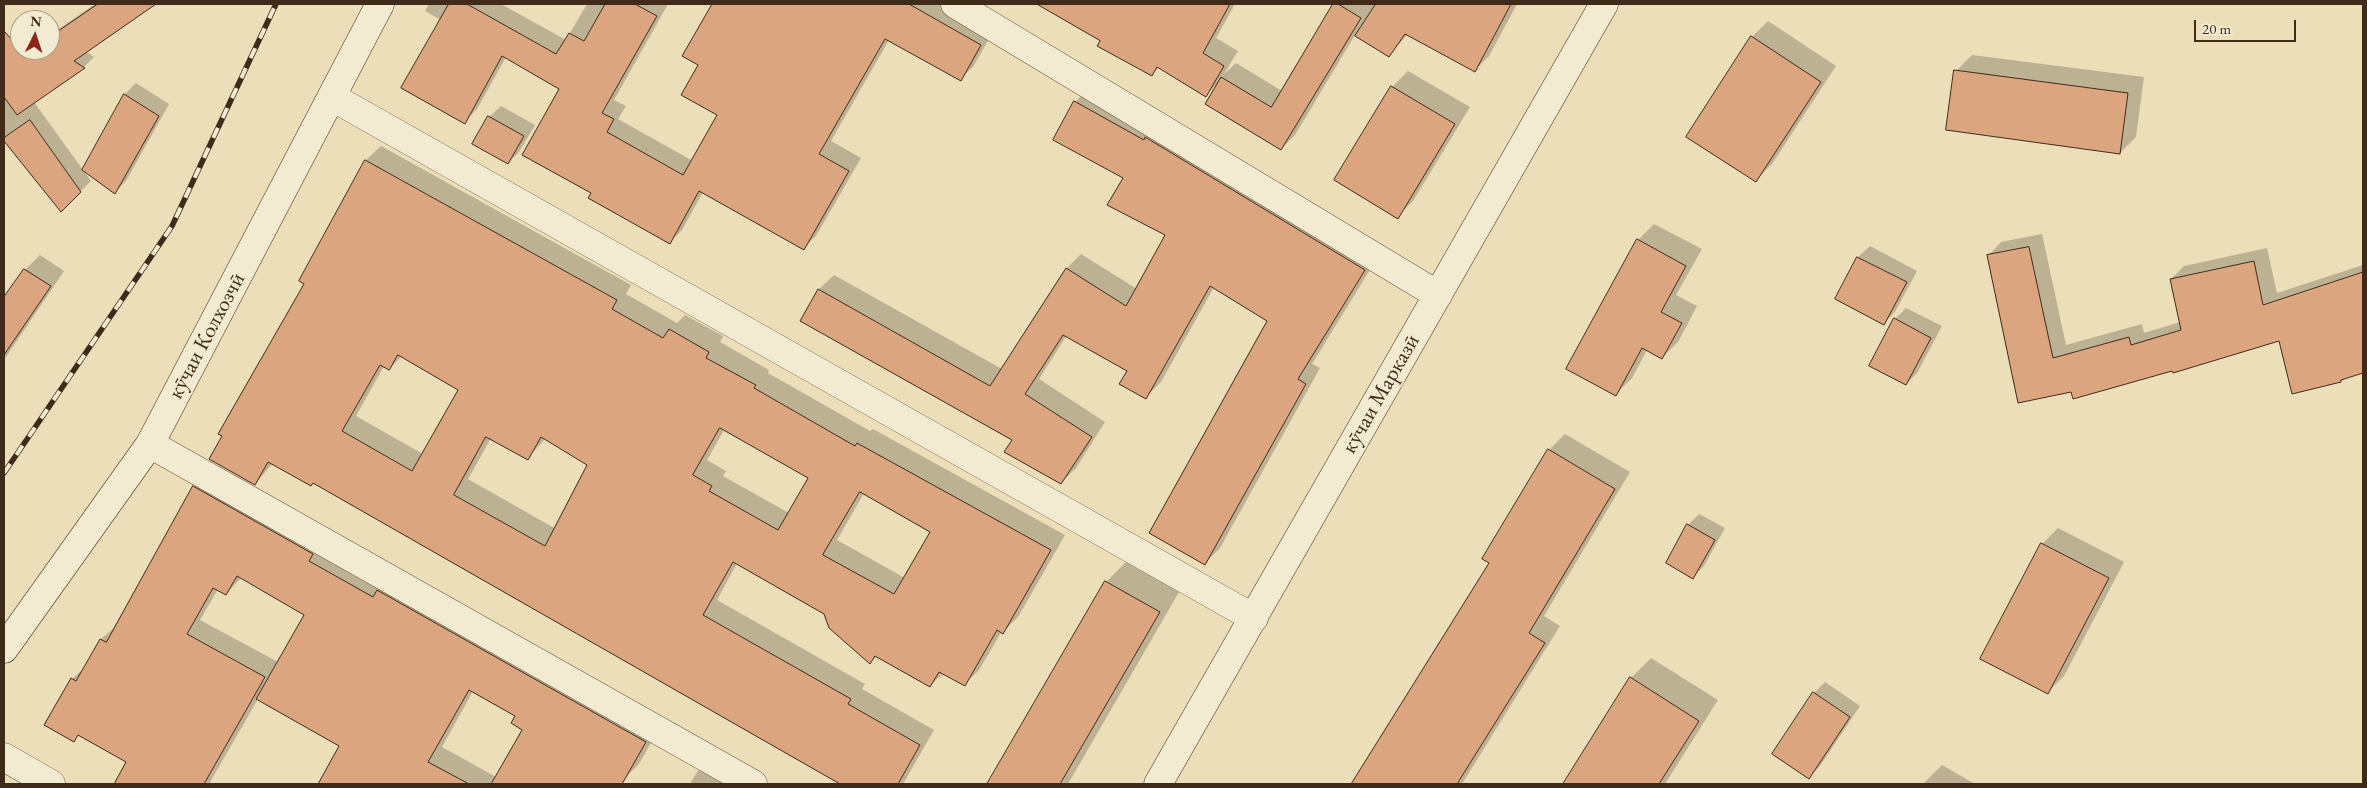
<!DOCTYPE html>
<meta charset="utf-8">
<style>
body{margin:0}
#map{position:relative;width:2367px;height:788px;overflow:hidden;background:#ebdeb8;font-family:"EB Garamond",serif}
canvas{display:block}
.frame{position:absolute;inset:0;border:5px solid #402b1b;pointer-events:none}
.north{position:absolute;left:10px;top:10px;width:50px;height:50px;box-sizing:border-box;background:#f2ead1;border:1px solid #ab9e88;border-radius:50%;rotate:4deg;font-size:14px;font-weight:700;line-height:20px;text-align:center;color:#402b1b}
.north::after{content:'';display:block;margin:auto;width:18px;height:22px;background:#8f2418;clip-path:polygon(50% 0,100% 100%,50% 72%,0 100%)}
.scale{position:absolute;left:2194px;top:20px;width:102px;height:22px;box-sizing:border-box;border:2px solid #402b1b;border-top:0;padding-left:6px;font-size:15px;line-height:18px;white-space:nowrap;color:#402b1b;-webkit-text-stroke:4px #f2ead1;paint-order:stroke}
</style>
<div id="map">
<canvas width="2367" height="788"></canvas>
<div class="frame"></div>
<div class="north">N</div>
<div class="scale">20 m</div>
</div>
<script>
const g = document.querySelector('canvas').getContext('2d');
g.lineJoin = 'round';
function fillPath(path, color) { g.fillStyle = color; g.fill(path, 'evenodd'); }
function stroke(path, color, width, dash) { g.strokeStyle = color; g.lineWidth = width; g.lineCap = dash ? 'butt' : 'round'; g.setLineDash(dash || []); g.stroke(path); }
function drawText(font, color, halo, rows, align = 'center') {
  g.font = font + ' "EB Garamond",serif'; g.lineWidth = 4; g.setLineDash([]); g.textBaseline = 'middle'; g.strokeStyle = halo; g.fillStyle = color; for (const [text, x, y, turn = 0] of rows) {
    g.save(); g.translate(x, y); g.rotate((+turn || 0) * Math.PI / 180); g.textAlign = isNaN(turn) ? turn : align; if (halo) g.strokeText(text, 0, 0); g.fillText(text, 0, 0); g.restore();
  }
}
fillPath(new Path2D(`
 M 95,4 L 145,4 L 146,6 L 85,51 L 94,57 L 84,67 L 34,102 L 83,170 L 125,94 L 136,83 L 169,104 L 126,181 L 115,192 L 84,171 L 91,181 L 61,210 L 4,139 L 4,84 L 16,75 L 19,57 L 29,50 L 50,50 L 50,35 Z
 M 429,4 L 501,4 L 566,40 L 587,4 L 668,4 L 614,100 L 626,106 L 618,119 L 693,161 L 719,115 L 700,65 L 684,56 L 714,4 L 944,4 L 993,32 L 973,67 L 960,79 L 889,40 L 831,141 L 861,158 L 816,236 L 803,248 L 703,192 L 682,230 L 670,242 L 592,192 L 561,88 L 506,57 L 477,109 L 464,122 L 441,20 L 425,11 Z
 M 1040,4 L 1163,4 L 1172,9 L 1175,4 L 1235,4 L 1216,38 L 1238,51 L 1224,74 L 1236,63 L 1282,91 L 1334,4 L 1517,4 L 1489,56 L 1475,70 L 1408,34 L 1389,55 L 1355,35 L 1295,135 L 1281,149 L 1217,84 L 1206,95 L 1159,67 L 1151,75 L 1102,40 Z
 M 1768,21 L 1836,66 L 1772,164 L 1756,180 L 1752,37 Z
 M 1972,55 L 2144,77 L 2136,137 L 2120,153 L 1956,71 Z
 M 1408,71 L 1470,107 L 1413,201 L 1397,217 L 1336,180 L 1392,87 Z
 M 1090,87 L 1379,255 L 1312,364 L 1320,368 L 1220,548 L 1205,563 L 1269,321 L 1214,287 L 1161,382 L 1146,397 L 1129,370 L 1067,335 L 1039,379 L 1105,422 L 1076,468 L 1061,483 L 1014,440 L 819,289 L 834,275 L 1002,369 L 1066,269 L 1081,254 L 1137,289 L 1167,235 L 1124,177 L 1075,102 Z
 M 501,106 L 535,125 L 519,152 L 508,163 L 489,117 Z
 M 381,146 L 631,285 L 626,294 L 677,323 L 685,315 L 723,336 L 720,342 L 769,370 L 768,373 L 870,431 L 873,429 L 1065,535 L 1018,617 L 1003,632 L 1002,631 L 979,670 L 964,685 L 943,673 L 930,686 L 877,656 L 870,662 L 825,613 L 737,563 L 717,600 L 865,684 L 862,689 L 934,730 L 903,784 L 843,784 L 313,482 L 273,463 L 255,484 L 306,283 L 301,280 L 366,160 ZM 402,356 L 460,390 L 423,454 L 356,416 L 384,366 L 389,369 ZM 724,430 L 810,478 L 789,513 L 723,476 L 726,471 L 707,460 ZM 491,438 L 527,459 L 545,439 L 589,464 L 556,529 L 468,479 ZM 864,493 L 931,531 L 905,578 L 837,540 Z
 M 1654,224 L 1702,249 L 1676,295 L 1697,306 L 1678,342 L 1662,358 L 1647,350 L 1632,378 L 1616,394 L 1568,368 L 1638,240 Z
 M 2042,234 L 2066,345 L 2142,324 L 2144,333 L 2180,322 L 2171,279 L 2184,266 L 2267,248 L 2277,293 L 2363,265 L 2363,372 L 2344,378 L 2341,381 L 2279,339 L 2173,370 L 2072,390 L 1988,256 L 2001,242 Z
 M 1870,246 L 1917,271 L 1895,312 L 1884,323 L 1836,299 L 1858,257 Z
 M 40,255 L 64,271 L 4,360 L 4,299 L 25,270 Z
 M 1906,308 L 1942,326 L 1917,373 L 1906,384 L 1895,319 Z
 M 1565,434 L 1630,472 L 1544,616 L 1560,626 L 1462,784 L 1352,784 L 1491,562 L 1549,450 Z
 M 209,473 L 660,727 L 639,764 L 625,778 L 579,774 L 571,784 L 320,784 L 341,745 L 258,699 L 209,784 L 115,784 L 128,761 L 79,734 L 74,740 L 46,725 L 72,679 L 87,665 L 101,639 L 116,626 L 194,487 ZM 241,578 L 306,615 L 278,662 L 200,620 L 218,589 L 226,594 ZM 473,691 L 517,716 L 524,730 L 496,777 L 442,747 Z
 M 1699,514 L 1725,528 L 1704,566 L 1693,577 L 1688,525 Z
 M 2058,528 L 2124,562 L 2064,676 L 2048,692 L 2042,544 Z
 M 1126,562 L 1179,592 L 1068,784 L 989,784 L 1106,582 Z
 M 1651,658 L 1718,700 L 1665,784 L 1564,784 L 1631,678 Z
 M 1825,682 L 1860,706 L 1820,766 L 1809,777 L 1814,693 Z
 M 712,757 L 756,784 L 690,784 L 697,772 Z
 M 1942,765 L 1975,784 L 1923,784 Z`), '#0003');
const building = new Path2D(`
 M 98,4 L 156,4 L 74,61 L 85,68 L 17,115 L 4,97 L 4,31 L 25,54 L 32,50 L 50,50 L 50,37 Z
 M 449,4 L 467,4 L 556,54 L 569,33 L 584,41 L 605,4 L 635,4 L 657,16 L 602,113 L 614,119 L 607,132 L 683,175 L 717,115 L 681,95 L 698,65 L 682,56 L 712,4 L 909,4 L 981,45 L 961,81 L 885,39 L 819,154 L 849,171 L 804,250 L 699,191 L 670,244 L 588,198 L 591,193 L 522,155 L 559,89 L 502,56 L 465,124 L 401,88 Z
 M 1037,4 L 1230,4 L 1203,53 L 1224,66 L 1206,97 L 1157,67 L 1152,76 L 1097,46 L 1100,41 Z
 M 1333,4 L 1338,4 L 1361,18 L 1281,150 L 1205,104 L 1221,77 L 1271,107 Z
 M 1376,4 L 1511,4 L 1475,72 L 1405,34 L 1389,57 L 1355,36 Z
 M 1751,36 L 1821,82 L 1756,182 L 1686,137 Z
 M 1954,70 L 2128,93 L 2120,154 L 1946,130 Z
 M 1391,86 L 1455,124 L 1398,219 L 1334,180 Z
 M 124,94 L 159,116 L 115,194 L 82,170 Z
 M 1074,101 L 1144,140 L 1145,137 L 1365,270 L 1298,379 L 1306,384 L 1205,565 L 1149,533 L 1267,321 L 1210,286 L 1146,399 L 1119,384 L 1127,371 L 1063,335 L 1025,394 L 1092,437 L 1061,484 L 1004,452 L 1012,440 L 800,321 L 818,289 L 990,386 L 1066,268 L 1126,306 L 1165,235 L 1107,205 L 1123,178 L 1053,140 Z
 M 488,116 L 524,136 L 508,164 L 472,144 Z
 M 30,120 L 81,192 L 61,212 L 4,141 L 4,138 Z
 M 365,160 L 617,300 L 612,309 L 663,338 L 669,329 L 709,352 L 706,358 L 756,385 L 754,388 L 855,446 L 857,443 L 1051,550 L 1003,634 L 997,630 L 965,686 L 939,672 L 930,687 L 875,656 L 870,664 L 829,628 L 824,614 L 733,562 L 703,615 L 851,699 L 848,704 L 920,745 L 898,784 L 840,784 L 313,483 L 311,486 L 268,462 L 255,485 L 209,459 L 222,436 L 218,434 L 304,284 L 299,281 ZM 398,355 L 458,390 L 412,471 L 342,431 L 380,365 L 389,370 ZM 720,428 L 808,478 L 778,530 L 709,491 L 712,486 L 693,475 ZM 486,437 L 528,460 L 541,437 L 587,465 L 545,546 L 454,495 ZM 860,492 L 930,532 L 894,594 L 823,555 Z
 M 1637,239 L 1686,266 L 1661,312 L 1682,323 L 1662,359 L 1642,348 L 1616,396 L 1566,369 Z
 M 2029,247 L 2053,358 L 2129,337 L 2131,345 L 2181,330 L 2170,279 L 2254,261 L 2263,305 L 2363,272 L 2363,373 L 2341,380 L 2341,382 L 2292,394 L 2279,341 L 2173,373 L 2172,371 L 2073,399 L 2071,392 L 2018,403 L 1987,255 Z
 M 1857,257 L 1907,282 L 1884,325 L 1835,299 Z
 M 24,269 L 51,286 L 4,355 L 4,297 Z
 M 1894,318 L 1931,338 L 1906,385 L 1869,366 Z
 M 1548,449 L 1615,489 L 1529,633 L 1545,643 L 1457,784 L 1351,784 L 1489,563 L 1482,559 Z
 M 193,486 L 313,554 L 309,561 L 373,597 L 377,590 L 646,742 L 622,784 L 491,784 L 522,730 L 511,723 L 515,716 L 469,690 L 428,762 L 469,784 L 318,784 L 339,746 L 256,699 L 304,615 L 237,576 L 226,595 L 213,588 L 187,634 L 265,677 L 204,784 L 114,784 L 126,762 L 78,735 L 74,742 L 44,725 L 71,678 L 76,681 L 100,639 L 106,642 Z
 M 1687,524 L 1715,540 L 1693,579 L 1666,563 Z
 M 2041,543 L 2109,578 L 2048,694 L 1980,659 Z
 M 1105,581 L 1160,612 L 1060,784 L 987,784 Z
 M 1630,677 L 1699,721 L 1659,784 L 1563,784 Z
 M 1813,692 L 1850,717 L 1809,779 L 1772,754 Z`);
fillPath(building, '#dba580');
stroke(building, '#402b1b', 1);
const street = new Path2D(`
 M 955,4 L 1438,295
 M 332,97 L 1254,618
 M 150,444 L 753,784
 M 4,757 L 51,784`);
const secondary = new Path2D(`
 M 4,649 L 150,444 L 380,4
 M 1158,784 L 1604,4`);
stroke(street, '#6b5842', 29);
stroke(secondary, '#402b1b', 29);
stroke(street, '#f2ead1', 28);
stroke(secondary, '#f2ead1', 28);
const rail = new Path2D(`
 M 4,473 L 172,226 L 276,4`);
stroke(rail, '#402b1b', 5.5);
stroke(rail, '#f2ead1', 4, [11]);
drawText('22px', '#402b1b', '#f2ead1', [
 ["кӯчаи Колхозчӣ",207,336,-62],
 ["кӯчаи Марказӣ",1381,394,-60]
]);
</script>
